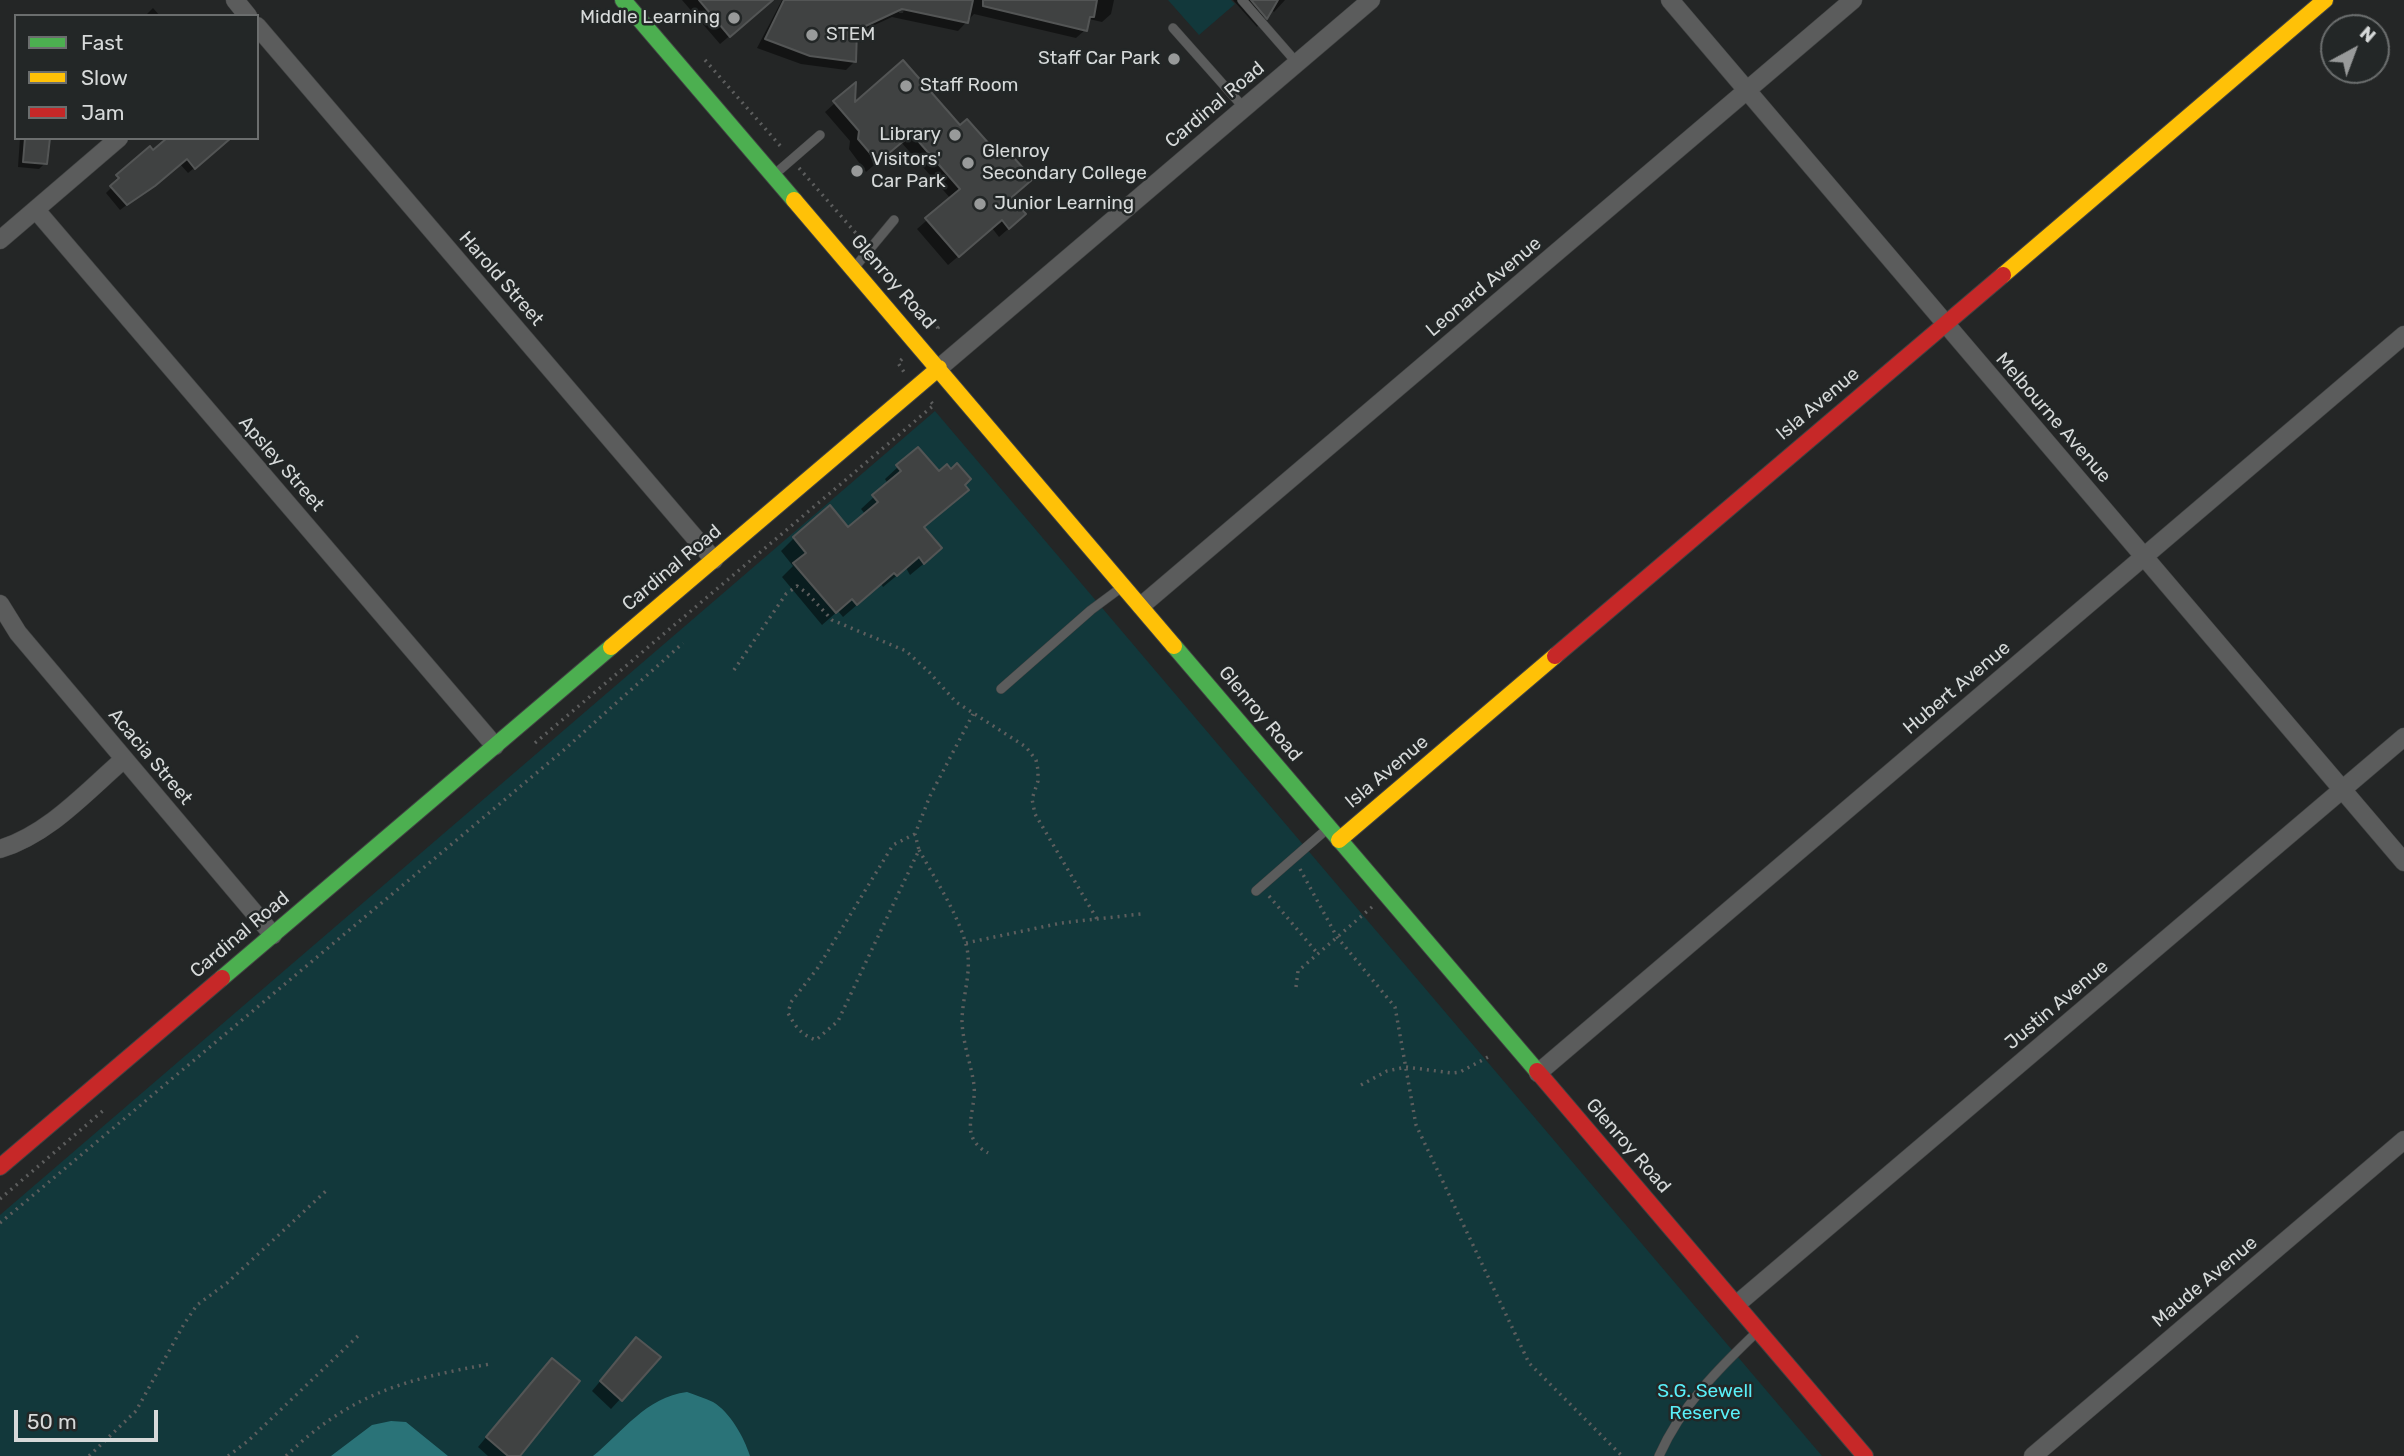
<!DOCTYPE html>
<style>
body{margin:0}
#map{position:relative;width:2404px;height:1456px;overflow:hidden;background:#242626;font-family:Rubik,sans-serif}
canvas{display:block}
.legend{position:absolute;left:14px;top:14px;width:245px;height:126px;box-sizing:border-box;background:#232727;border:2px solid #6b6e6e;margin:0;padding:9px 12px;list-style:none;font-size:21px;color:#d6d9d9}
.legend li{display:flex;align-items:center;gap:14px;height:35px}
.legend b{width:35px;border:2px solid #6b6e6e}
.north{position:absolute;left:2320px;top:14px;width:70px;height:70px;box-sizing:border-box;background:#232727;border:2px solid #6b6e6e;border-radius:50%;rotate:41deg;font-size:19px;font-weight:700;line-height:28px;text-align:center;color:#d6d9d9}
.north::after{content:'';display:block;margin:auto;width:24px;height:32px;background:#989a9a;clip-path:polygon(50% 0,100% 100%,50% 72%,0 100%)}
.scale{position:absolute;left:14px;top:1410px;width:144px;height:32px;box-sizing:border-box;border:4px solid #d6d9d9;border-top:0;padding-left:9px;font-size:21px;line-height:24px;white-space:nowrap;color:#d6d9d9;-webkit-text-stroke:5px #232727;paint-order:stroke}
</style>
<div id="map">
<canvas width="2404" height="1456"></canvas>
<ul class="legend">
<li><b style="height:9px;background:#4caf50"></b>Fast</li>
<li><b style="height:9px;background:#ffc107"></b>Slow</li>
<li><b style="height:9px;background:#c62828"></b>Jam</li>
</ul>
<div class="north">N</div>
<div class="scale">50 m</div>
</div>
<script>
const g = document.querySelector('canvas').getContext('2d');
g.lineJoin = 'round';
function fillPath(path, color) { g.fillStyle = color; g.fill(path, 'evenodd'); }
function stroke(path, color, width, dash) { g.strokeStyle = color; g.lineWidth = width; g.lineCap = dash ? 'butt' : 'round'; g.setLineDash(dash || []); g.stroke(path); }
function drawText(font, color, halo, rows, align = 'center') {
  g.font = font + ' Rubik,sans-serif'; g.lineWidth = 5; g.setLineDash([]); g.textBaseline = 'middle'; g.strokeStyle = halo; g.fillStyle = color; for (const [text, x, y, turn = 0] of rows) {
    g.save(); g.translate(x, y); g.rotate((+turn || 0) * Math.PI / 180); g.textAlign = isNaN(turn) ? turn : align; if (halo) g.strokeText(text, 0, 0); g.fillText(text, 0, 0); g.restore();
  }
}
fillPath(new Path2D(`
 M 1168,0 L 1231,0 L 1235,4 L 1199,35 Z
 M 935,411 L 1822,1456 L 0,1456 L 0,1215 Z`), '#12383b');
fillPath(new Path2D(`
 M 687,1392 C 695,1395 705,1398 713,1402 C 730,1412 744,1437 750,1456 L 593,1456 C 623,1432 646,1397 687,1392 Z
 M 391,1421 L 406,1422 L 448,1456 L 331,1456 L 372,1425 Z`), '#2a7378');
fillPath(new Path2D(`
 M 682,0 L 772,0 L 720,44 Z
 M 782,0 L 902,0 L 899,13 L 903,13 L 906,0 L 1114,0 L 1111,14 L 1102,22 L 1089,19 L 1085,30 L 1076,38 L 974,14 L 958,31 L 892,17 L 855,34 L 854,62 L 846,70 L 801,64 L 757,48 Z
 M 1233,0 L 1285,0 L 1274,12 L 1271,9 L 1257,27 Z
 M 153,8 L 160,16 L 145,16 Z
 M 903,63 L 1010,198 L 1015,223 L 999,237 L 992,228 L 948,265 L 917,229 L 951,199 L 901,142 L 866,172 L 849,149 L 850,141 L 825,112 L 854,86 L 854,105 Z
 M 20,138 L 48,138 L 45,163 L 39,169 L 18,167 Z
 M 220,147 L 188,173 L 180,164 L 120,210 L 106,193 L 114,185 L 112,183 L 118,177 L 150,149 L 153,152 Z
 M 898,467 L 954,502 L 923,528 L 927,561 L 910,575 L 906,568 L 883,587 L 881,584 L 843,617 L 838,611 L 822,625 L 782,577 L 793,566 L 781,551 L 794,538 L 848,530 L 866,515 L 861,509 L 888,484 L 885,479 Z
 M 627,1349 L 659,1357 L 611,1409 L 592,1391 Z
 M 543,1369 L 518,1456 L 488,1456 L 478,1447 Z`), '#0007');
const building = new Path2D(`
 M 699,0 L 773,0 L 730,37 Z
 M 784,0 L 973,0 L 968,23 L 902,9 L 857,30 L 856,62 L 810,56 L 765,39 Z
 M 983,0 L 1097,0 L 1094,17 L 1090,17 L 1087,31 L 983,6 Z
 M 1251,0 L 1278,0 L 1267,19 Z
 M 903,60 L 960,125 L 967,119 L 999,155 L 1006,149 L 1033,179 L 1012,197 L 1026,214 L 1009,229 L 1002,220 L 959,257 L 925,218 L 960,189 L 912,134 L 876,164 L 870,153 L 858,139 L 859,131 L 833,101 L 856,82 L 855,102 Z
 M 25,138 L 50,138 L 47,164 L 23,162 Z
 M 167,138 L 231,138 L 195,169 L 187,159 L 155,186 L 127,205 L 110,186 L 119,178 L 116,175 L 150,146 L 153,150 Z
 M 918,447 L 939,471 L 947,464 L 951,469 L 957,463 L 971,479 L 965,485 L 969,490 L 924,527 L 942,548 L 924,564 L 919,557 L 897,576 L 894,573 L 857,605 L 852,599 L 836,613 L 793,563 L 806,553 L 793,537 L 830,505 L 848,527 L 878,502 L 872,495 L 901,471 L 896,465 Z
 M 636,1337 L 661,1357 L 622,1401 L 600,1381 Z
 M 552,1358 L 580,1381 L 520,1456 L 508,1456 L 486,1437 Z`);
fillPath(building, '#404242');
stroke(building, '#535555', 2);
const lane = new Path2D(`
 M 1242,0 L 1297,63
 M 1173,28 L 1244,108
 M 775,174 L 820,135
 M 855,267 L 894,220
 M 1001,689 L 1091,610 L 1122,587
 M 1256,891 L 1327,829
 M 1659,1456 C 1681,1406 1719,1368 1758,1331`);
const street = new Path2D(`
 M 235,0 L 248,16
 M 1670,0 L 2404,862
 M 257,26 L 714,560
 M 36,210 L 495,746
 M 0,240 L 119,138
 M 939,368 L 1371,0
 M 0,604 L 18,633 L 273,935
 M 1141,606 L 1853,0
 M 0,849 C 49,834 86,792 124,759
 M 1538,1073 L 2404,335
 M 1737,1304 L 2404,737
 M 2033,1456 L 2404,1140`);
const fast = new Path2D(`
 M 623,0 L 794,200
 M 1174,646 L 1537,1071
 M 222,978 L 611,647`);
const slow = new Path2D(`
 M 794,200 L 1174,646
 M 2003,275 L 2325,0
 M 611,647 L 939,368
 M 1339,840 L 1555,656`);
const jam = new Path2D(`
 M 1555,656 L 2003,275
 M 1537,1071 L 1865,1456
 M 0,1167 L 222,978`);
stroke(lane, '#414343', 10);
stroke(street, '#414343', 19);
stroke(fast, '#414343', 18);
stroke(slow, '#414343', 18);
stroke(jam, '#414343', 18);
stroke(new Path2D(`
 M 705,60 L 783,149
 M 799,168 L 861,239
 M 877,258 L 938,328 L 934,331
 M 902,359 L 898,363 L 904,372
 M 734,670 L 786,594 L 797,586 L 807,593 L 832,620 L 906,651 L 929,672 L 956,702 L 1026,747 L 1036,760 L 1038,770 L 1038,781 L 1032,799 L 1035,814 L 1097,919
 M 535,743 L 934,405 L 930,401
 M 915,834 L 893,845 L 817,969 L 791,1002 L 788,1013 C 795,1026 801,1035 816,1040 L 838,1021 L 919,850 L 915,834 L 930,796 L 973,714
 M 919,850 C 935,879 955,909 965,941 C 974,968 962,995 962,1022 C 963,1044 971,1064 974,1085 C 977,1111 957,1136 988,1153
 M 1300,869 L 1337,937 L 1395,1007 L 1416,1125 L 1529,1363 L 1622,1456
 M 1269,896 L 1318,954
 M 966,943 L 1061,923 L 1141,914
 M 1296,987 L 1298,971 L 1372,907
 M 1361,1085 L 1387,1071 L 1406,1067 L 1452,1073 L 1460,1072 L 1490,1056
 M 0,1199 L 105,1109
 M 0,1223 L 565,749 L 683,643
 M 89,1456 L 136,1411 L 184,1324 L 197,1305 L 227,1283 L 327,1190
 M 228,1456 L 248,1441 L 361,1333
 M 286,1456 C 350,1394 405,1379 490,1364`), '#5d5e5e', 3.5, [2, 5]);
stroke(lane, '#5b5c5c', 9);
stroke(street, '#5b5c5c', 18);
stroke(fast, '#4caf50', 16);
stroke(slow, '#ffc107', 16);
stroke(jam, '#c62828', 16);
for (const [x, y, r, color] of [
 [734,18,7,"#989a9a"],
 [812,35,7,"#989a9a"],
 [1174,59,7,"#989a9a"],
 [906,86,7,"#989a9a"],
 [955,135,7,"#989a9a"],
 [968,163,7,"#989a9a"],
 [857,171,7,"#989a9a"],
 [980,204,7,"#989a9a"]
]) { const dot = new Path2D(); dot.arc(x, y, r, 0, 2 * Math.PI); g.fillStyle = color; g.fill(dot); stroke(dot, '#232727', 2.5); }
drawText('19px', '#d6d9d9', '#232727', [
 ["Middle Learning",720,18,"right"],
 ["STEM",826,35],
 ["Staff Car Park",1160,59,"right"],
 ["Staff Room",920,86],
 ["Library",941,135,"right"],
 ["Glenroy",982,152],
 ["Secondary College",982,174],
 ["Visitors'",871,160],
 ["Car Park",871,182],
 ["Junior Learning",994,204]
], 'left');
drawText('19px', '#d6d9d9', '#232727', [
 ["Cardinal Road",1215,105,-40],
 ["Harold Street",501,279,49],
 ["Glenroy Road",893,282,49],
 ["Leonard Avenue",1484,287,-40],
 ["Isla Avenue",1818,404,-40],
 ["Melbourne Avenue",2053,418,49],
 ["Apsley Street",281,464,49],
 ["Cardinal Road",672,568,-40],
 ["Hubert Avenue",1957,688,-40],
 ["Glenroy Road",1260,714,50],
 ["Acacia Street",150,757,50],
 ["Isla Avenue",1387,772,-40],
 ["Cardinal Road",240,935,-40],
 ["Justin Avenue",2057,1005,-40],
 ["Glenroy Road",1628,1146,49],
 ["Maude Avenue",2205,1282,-40]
]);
drawText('19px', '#59eff8', '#232727', [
 ["S.G. Sewell",1705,1392],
 ["Reserve",1705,1414]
]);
</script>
